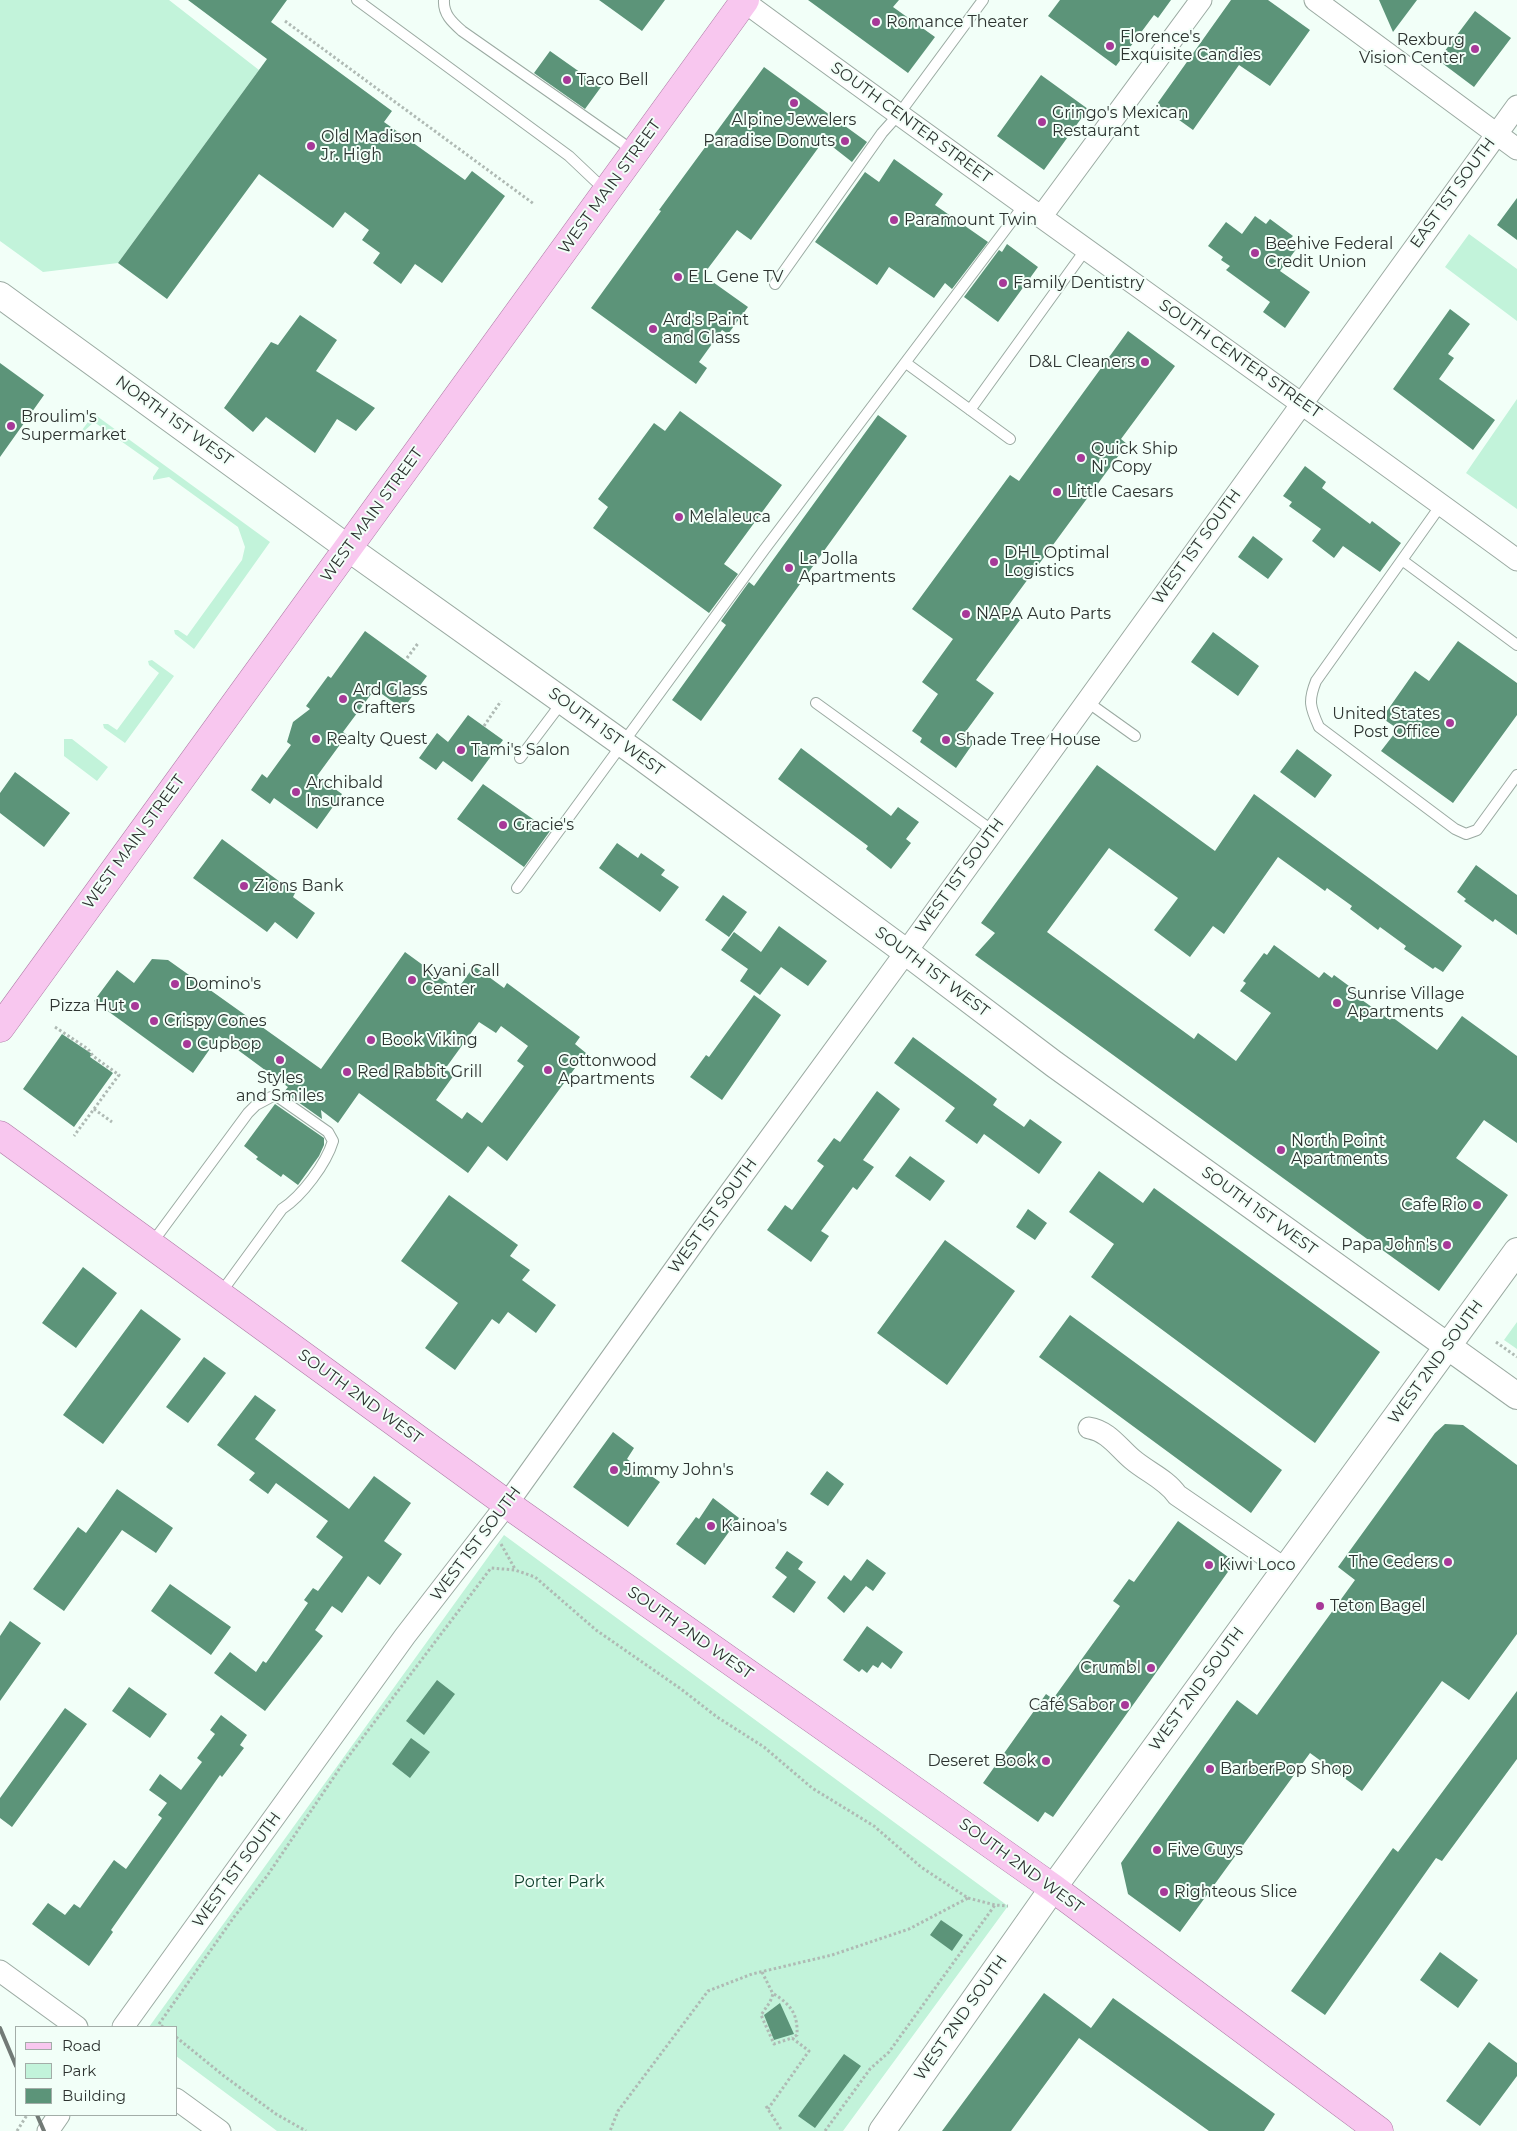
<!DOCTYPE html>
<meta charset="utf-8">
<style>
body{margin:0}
#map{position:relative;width:1517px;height:2131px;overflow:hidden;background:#f2fff8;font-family:Montserrat,sans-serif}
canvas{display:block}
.legend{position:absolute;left:15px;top:2026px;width:162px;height:90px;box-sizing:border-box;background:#f2fff8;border:1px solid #a3ada8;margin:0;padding:6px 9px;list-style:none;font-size:15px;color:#2d3330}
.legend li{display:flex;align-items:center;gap:10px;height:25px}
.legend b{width:25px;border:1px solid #a3ada8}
</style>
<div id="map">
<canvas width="1517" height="2131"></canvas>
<ul class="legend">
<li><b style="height:6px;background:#f8c7ef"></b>Road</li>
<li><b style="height:14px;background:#c2f3da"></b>Park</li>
<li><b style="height:14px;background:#5c9479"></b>Building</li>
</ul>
</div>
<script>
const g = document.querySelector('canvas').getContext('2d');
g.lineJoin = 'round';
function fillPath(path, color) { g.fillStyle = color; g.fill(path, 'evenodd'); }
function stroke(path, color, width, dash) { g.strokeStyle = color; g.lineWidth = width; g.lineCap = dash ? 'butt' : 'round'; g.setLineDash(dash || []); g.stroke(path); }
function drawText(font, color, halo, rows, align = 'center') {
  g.font = font + ' Montserrat,sans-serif'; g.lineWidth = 4; g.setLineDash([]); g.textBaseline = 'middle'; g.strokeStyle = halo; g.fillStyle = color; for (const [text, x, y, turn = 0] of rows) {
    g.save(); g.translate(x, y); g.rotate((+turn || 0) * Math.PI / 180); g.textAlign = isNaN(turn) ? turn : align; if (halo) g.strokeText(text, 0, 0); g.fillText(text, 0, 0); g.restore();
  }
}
fillPath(new Path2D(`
 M 0,0 L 169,0 L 259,70 L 118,263 L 43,272 L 0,241 Z
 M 1469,234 L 1517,269 L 1517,321 L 1445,267 Z
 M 1517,399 L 1517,509 L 1466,473 Z
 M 94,414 L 270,542 L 194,649 L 175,634 L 174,630 L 178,630 L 187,636 L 242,560 L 245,547 L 238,527 L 169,477 L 153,480 L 153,477 L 159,468 L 94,422 L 83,432 L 82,430 Z
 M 152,660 L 174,676 L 125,743 L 104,728 L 103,724 L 108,724 L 117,730 L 159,673 L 149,665 L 148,661 Z
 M 64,739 L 72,739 L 108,767 L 97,781 L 64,756 Z
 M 1517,1322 L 1517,1349 L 1504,1340 Z
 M 504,1535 L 1008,1906 L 843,2131 L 277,2131 L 176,2056 L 176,2027 L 149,2027 Z`), '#c2f3da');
fillPath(new Path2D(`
 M 188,0 L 287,0 L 271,22 L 392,111 L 384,122 L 465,180 L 472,171 L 505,196 L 442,283 L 415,264 L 401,284 L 373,263 L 380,253 L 362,240 L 369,230 L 345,212 L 333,228 L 259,174 L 167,299 L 118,263 L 267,59 Z
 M 599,0 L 665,0 L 642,31 Z
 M 808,0 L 899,0 L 893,7 L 935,37 L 908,73 Z
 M 1060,0 L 1171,0 L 1158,18 L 1154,15 L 1116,66 L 1048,16 Z
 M 1231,0 L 1268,0 L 1310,30 L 1270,86 L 1239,65 L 1193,130 L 1157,104 Z
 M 1379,0 L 1417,0 L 1393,32 Z
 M 1475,11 L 1511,38 L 1474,87 L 1438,60 Z
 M 550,51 L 601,87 L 585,109 L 534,73 Z
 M 764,67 L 867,142 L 852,162 L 824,140 L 751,240 L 737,230 L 703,275 L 748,307 L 728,334 L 722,330 L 699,362 L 707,368 L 696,384 L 591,308 L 661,211 L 659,210 Z
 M 1041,75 L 1088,109 L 1044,170 L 997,136 Z
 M 894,159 L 943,194 L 935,205 L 988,242 L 952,289 L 945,283 L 934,298 L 889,267 L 877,285 L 815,242 L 865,172 L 879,182 Z
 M 1517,198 L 1517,240 L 1497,225 Z
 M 1255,216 L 1266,224 L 1270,219 L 1293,236 L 1288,241 L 1297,248 L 1280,271 L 1310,292 L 1285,328 L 1263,312 L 1270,302 L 1226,270 L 1230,266 L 1221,260 L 1223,257 L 1208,246 L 1226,222 L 1242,234 Z
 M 1007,244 L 1038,267 L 998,322 L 964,297 L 999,250 L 1002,252 Z
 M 1450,309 L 1470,324 L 1448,354 L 1454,358 L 1439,379 L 1495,420 L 1473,450 L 1393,389 Z
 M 300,315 L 337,340 L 316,371 L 375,408 L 356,431 L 337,419 L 315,453 L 266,417 L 253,432 L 224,408 L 271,342 L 278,345 Z
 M 1128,331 L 1175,366 L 1121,439 L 1127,444 L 1006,609 L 1020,620 L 976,680 L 994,693 L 964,734 L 974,742 L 956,768 L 920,742 L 922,738 L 912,731 L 938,694 L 922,682 L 953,639 L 912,609 L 1010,475 L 1019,481 Z
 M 0,363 L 44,395 L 0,457 Z
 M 680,411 L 782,485 L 724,564 L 738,574 L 709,613 L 593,528 L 608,507 L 598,499 L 654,423 L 665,431 Z
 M 878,415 L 907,436 L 701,721 L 672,700 L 726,625 L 721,621 L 749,582 L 754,586 Z
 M 1305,466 L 1326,482 L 1322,488 L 1370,524 L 1372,521 L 1401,543 L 1380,572 L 1343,546 L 1334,558 L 1312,541 L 1321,529 L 1289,506 L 1292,502 L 1283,496 Z
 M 1253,536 L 1283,559 L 1268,579 L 1238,557 Z
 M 365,631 L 427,676 L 403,709 L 375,689 L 343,732 L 347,735 L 317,776 L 342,794 L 317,829 L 274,798 L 270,804 L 251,790 L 262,774 L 267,778 L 291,745 L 287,742 L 293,722 L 310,709 L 306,706 L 328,676 L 331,678 Z
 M 1213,632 L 1259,666 L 1238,696 L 1191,662 Z
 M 1458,641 L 1517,683 L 1517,715 L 1453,803 L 1381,751 L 1398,729 L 1382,718 L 1415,671 L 1429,681 Z
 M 468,715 L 503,740 L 472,782 L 443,761 L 436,770 L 419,758 L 437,733 L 448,742 Z
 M 801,748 L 891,816 L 898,807 L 919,822 L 906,839 L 911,843 L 891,869 L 866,849 L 868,846 L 778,779 Z
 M 1297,749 L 1332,775 L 1315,798 L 1280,772 Z
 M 1097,765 L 1215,851 L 1254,794 L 1462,946 L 1443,972 L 1435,967 L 1433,969 L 1404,949 L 1406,946 L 1380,927 L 1378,930 L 1350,909 L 1352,906 L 1327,888 L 1325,891 L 1278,857 L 1224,934 L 1213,926 L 1190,957 L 1154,930 L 1178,898 L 1109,848 L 1047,932 L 1194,1039 L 1198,1033 L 1236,1061 L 1271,1013 L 1240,991 L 1246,983 L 1243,981 L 1264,953 L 1267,955 L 1274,945 L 1319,978 L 1324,972 L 1332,978 L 1334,975 L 1364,997 L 1362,1000 L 1390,1020 L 1392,1017 L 1437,1050 L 1462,1016 L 1517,1056 L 1517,1143 L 1484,1120 L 1456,1158 L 1508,1195 L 1439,1291 L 975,955 L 995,933 L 981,923 Z
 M 15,772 L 70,813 L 44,847 L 0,813 L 0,793 Z
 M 483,784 L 550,831 L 524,867 L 457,819 Z
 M 222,839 L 295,893 L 293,897 L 315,913 L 297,939 L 275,922 L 267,932 L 193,878 Z
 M 617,843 L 638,858 L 641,853 L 665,870 L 661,875 L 679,887 L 660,912 L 599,868 Z
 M 1476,865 L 1517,895 L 1517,935 L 1495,919 L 1493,922 L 1464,901 L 1466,899 L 1457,892 Z
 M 723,895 L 747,912 L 729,937 L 705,920 Z
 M 779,926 L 827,961 L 808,986 L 781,967 L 760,995 L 740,981 L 748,969 L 721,950 L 734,932 L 761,952 Z
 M 405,952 L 457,990 L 474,966 L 504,988 L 507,983 L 580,1037 L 575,1044 L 586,1053 L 507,1161 L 488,1146 L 468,1173 L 359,1093 L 338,1123 L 321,1110 L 322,1119 L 284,1092 L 288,1087 L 219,1036 L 193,1073 L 94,1001 L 117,970 L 134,983 L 152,959 L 168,960 L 321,1069 ZM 479,1022 L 496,1033 L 501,1026 L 528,1046 L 517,1061 L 524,1066 L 482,1123 L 467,1112 L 462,1119 L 436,1100 L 454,1075 L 445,1069 Z
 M 754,995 L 781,1015 L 722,1100 L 690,1077 L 706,1055 L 709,1057 Z
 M 62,1034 L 92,1054 L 90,1057 L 113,1073 L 74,1127 L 23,1089 Z
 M 913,1037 L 997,1099 L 993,1105 L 1024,1127 L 1030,1119 L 1062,1142 L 1039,1174 L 984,1134 L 977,1144 L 945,1121 L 955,1108 L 894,1063 Z
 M 877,1091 L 900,1109 L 863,1160 L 874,1167 L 857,1190 L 853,1187 L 821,1231 L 829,1236 L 811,1262 L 767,1230 L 785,1205 L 792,1210 L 824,1166 L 817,1161 L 834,1138 L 840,1142 Z
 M 275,1104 L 324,1138 L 324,1145 L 319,1156 L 298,1185 L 283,1174 L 281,1177 L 256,1159 L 258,1157 L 244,1146 Z
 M 910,1156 L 945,1181 L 930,1201 L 895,1176 Z
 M 1099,1171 L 1143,1203 L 1154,1188 L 1380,1352 L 1315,1443 L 1091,1277 L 1114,1244 L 1069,1212 Z
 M 449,1195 L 518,1245 L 510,1256 L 530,1270 L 522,1280 L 556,1305 L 536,1333 L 508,1312 L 499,1324 L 492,1319 L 455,1370 L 425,1348 L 458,1303 L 401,1261 Z
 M 1028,1209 L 1047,1223 L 1035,1240 L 1016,1227 Z
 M 945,1240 L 1015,1291 L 947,1385 L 877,1333 Z
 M 83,1267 L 117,1293 L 76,1348 L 42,1323 Z
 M 141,1309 L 181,1339 L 103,1444 L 63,1415 Z
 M 1070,1315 L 1282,1470 L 1251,1513 L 1039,1357 Z
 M 204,1357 L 226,1373 L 188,1423 L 166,1407 Z
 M 255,1395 L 276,1410 L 255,1439 L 349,1509 L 374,1476 L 411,1503 L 384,1541 L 402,1554 L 380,1585 L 368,1576 L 342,1613 L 332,1606 L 315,1630 L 323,1636 L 265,1711 L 214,1673 L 230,1652 L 256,1672 L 263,1661 L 266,1663 L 308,1603 L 304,1600 L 313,1588 L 318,1591 L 343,1557 L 316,1537 L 328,1521 L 276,1483 L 268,1494 L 249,1480 L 255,1473 L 217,1445 Z
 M 1445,1424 L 1463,1425 L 1517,1465 L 1517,1634 L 1469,1700 L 1442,1681 L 1362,1791 L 1310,1753 L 1180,1932 L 1128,1894 L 1121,1863 L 1237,1700 L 1257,1715 L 1355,1580 L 1338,1567 L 1435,1433 Z
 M 613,1432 L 634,1448 L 627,1459 L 660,1482 L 628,1527 L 573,1487 Z
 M 827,1471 L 844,1484 L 828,1506 L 810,1494 Z
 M 117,1489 L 173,1528 L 156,1553 L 122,1530 L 64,1611 L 33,1589 L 78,1527 L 86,1533 Z
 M 713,1498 L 739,1518 L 705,1565 L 676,1544 L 696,1517 L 699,1519 Z
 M 1178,1521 L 1235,1562 L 1053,1817 L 1045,1812 L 1038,1822 L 983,1783 L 1046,1694 L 1053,1699 L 1120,1606 L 1113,1601 L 1129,1579 L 1134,1582 Z
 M 787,1551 L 803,1562 L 798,1569 L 816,1582 L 794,1613 L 772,1597 L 787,1577 L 775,1568 Z
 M 867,1559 L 886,1573 L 873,1591 L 866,1586 L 844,1613 L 827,1598 L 844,1575 L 851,1581 Z
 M 170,1584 L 231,1627 L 211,1655 L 151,1611 Z
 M 10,1621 L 41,1643 L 0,1701 L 0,1636 Z
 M 867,1626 L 903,1652 L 891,1669 L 882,1662 L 878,1668 L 873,1665 L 867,1673 L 862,1669 L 859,1672 L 843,1660 Z
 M 437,1680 L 455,1694 L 424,1735 L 406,1721 Z
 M 129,1687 L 167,1714 L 150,1738 L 112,1711 Z
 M 1517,1691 L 1517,1759 L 1442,1861 L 1436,1858 L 1325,2015 L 1291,1991 L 1393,1848 L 1398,1852 Z
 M 65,1708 L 87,1724 L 12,1827 L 0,1818 L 0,1798 Z
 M 221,1715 L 247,1735 L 240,1745 L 244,1748 L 222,1777 L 220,1775 L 111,1930 L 113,1932 L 89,1966 L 32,1924 L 48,1903 L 65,1915 L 74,1904 L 80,1908 L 114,1860 L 126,1869 L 162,1818 L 158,1815 L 167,1803 L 149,1790 L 160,1774 L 181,1790 L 202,1762 L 197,1758 L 215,1734 L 210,1730 Z
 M 411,1738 L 430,1752 L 410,1778 L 392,1764 Z
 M 941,1920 L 963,1935 L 952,1951 L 930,1935 Z
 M 1440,1952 L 1478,1980 L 1458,2008 L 1420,1980 Z
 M 1044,1993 L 1091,2028 L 1113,1998 L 1275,2114 L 1264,2131 L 1209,2131 L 1079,2038 L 1011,2131 L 942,2131 Z
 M 780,2003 L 794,2034 L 774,2040 L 764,2015 Z
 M 1489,2042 L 1517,2063 L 1517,2076 L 1480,2126 L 1446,2101 Z
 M 844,2054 L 861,2066 L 815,2128 L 798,2116 Z`), '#5c9479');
const service = new Path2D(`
 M 357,0 L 569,156 L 606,191
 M 444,0 C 443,14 452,22 462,31 L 635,152
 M 775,284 L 882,133 L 899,114 L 983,0
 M 906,363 L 1010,439
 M 970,410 L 1086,249
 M 1441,505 L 1316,681 C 1308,701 1310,707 1319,727 L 1455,829 L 1466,834 L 1477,830 L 1517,775
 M 1402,560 L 1517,645
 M 1086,701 L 1135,736
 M 816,703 L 993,831
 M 520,758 L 563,701
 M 517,888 L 764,550 L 1024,205
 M 152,1243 L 248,1113 L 256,1105 L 271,1097 L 278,1097 L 328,1132 L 333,1141 C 326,1164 302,1196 282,1209 L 220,1294`);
const minor = new Path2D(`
 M 742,0 C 999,189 1260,372 1517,560
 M 1315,0 L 1517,149
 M 1041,217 L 1201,0
 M 1089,1428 C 1108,1431 1118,1447 1132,1459 C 1147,1472 1166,1479 1177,1495 L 1285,1569
 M 0,1971 L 77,2027
 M 123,2027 L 405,1636 L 507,1504 L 707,1224 L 906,952 L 1517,106
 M 176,2099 L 220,2131
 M 48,2131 L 59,2115`);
const tertiary = new Path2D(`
 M 0,295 L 348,548 L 640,756 L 906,952 L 1054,1064 L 1517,1396
 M 882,2131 L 1053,1888 L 1517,1251`);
const primary = new Path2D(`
 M 0,1028 L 745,0
 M 0,1135 L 507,1504 L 1053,1888 L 1379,2131`);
stroke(service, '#9baaa2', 12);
stroke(minor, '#9baaa2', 23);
stroke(tertiary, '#9baaa2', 28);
stroke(primary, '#ae7ba6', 29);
stroke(new Path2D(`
 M 285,21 L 534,204
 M 407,658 L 419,642
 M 484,726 L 501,701
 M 55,1027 L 88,1049 L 93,1056 L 119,1075 L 74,1136
 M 94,1109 L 112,1122
 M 1496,1342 L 1517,1357
 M 501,1544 L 515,1569
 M 968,1898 L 995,1905 L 1008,1906
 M 762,1972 L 773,1994 L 770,2002 L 761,2015 L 774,2044 L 792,2038 L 809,2051 L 768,2109
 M 774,1994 C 791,2005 798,2014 797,2035 L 792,2038
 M 163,2027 L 159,2024 L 234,1917 L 267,1876 L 342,1765 L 491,1568 L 515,1570 L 535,1577 L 596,1630 L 681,1689 L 717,1717 L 764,1747 L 812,1788 L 874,1826 L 921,1867 L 968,1898 L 909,1929 L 832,1955 L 752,1974 L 708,1991 L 618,2111 L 610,2131
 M 176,2037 L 224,2076 L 276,2114 L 306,2131
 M 766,2106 L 782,2131
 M 17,2131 L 27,2115
 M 825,2131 L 870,2069 L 889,2052 L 995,1905`), '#afbab4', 3, [2.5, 2.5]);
stroke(service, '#fff', 10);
stroke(minor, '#fff', 21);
stroke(tertiary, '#fff', 26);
stroke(primary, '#f8c7ef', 28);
stroke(new Path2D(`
 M 0,2028 L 16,2066
 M 37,2115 L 44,2131`), '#727a76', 4);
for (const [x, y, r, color] of [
 [876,22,5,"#a73998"],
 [1110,46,5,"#a73998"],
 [1475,49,5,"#a73998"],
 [567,80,5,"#a73998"],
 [794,103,5,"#a73998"],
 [1042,122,5,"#a73998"],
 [845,141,5,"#a73998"],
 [311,146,5,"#a73998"],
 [894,220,5,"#a73998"],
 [1255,253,5,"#a73998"],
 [678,277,5,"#a73998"],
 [1003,283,5,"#a73998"],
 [653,329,5,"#a73998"],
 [1145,362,5,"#a73998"],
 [11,426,5,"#a73998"],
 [1081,458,5,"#a73998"],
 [1057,492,5,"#a73998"],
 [679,517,5,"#a73998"],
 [994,562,5,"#a73998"],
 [789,568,5,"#a73998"],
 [966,614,5,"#a73998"],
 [343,699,5,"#a73998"],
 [1450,723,5,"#a73998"],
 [316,739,5,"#a73998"],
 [946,740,5,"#a73998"],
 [461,750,5,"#a73998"],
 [296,792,5,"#a73998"],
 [503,825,5,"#a73998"],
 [244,886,5,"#a73998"],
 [412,980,5,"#a73998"],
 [175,984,5,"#a73998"],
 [1337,1003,5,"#a73998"],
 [135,1006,5,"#a73998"],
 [154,1021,5,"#a73998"],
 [371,1040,5,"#a73998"],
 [187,1044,5,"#a73998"],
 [280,1060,5,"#a73998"],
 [548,1070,5,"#a73998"],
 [347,1072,5,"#a73998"],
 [1281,1150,5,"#a73998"],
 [1477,1205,5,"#a73998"],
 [1447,1245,5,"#a73998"],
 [614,1470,5,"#a73998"],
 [711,1526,5,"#a73998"],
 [1448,1562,5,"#a73998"],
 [1209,1565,5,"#a73998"],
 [1320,1606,5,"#a73998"],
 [1151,1668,5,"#a73998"],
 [1125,1705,5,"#a73998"],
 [1046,1761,5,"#a73998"],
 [1210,1769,5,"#a73998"],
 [1157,1850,5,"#a73998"],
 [1164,1892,5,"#a73998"]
]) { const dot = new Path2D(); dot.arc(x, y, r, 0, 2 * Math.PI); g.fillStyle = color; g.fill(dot); stroke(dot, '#f2fff8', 2); }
drawText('16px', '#2d3330', '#f2fff8', [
 ["Romance Theater",886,22],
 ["Florence's",1120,37],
 ["Exquisite Candies",1120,55],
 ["Rexburg",1465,40,"right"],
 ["Vision Center",1465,58,"right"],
 ["Taco Bell",577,80],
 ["Gringo's Mexican",1052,113],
 ["Restaurant",1052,131],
 ["Alpine Jewelers",794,120,"center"],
 ["Old Madison",321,137],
 ["Jr. High",321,155],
 ["Paradise Donuts",835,141,"right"],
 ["Paramount Twin",904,220],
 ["Beehive Federal",1265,244],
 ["Credit Union",1265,262],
 ["E L Gene TV",688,277],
 ["Family Dentistry",1013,283],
 ["Ard's Paint",663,320],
 ["and Glass",663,338],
 ["D&L Cleaners",1135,362,"right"],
 ["Broulim's",21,417],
 ["Supermarket",21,435],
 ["Quick Ship",1091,449],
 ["N' Copy",1091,467],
 ["Little Caesars",1067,492],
 ["Melaleuca",689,517],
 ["DHL Optimal",1004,553],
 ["Logistics",1004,571],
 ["La Jolla",799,559],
 ["Apartments",799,577],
 ["NAPA Auto Parts",976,614],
 ["Ard Glass",353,690],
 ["Crafters",353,708],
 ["United States",1440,714,"right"],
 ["Post Office",1440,732,"right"],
 ["Realty Quest",326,739],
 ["Shade Tree House",956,740],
 ["Tami's Salon",471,750],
 ["Archibald",306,783],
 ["Insurance",306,801],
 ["Gracie's",513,825],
 ["Zions Bank",254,886],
 ["Kyani Call",422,971],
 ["Center",422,989],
 ["Domino's",185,984],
 ["Sunrise Village",1347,994],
 ["Apartments",1347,1012],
 ["Pizza Hut",125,1006,"right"],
 ["Crispy Cones",164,1021],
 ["Book Viking",381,1040],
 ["Cupbop",197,1044],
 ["Cottonwood",558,1061],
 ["Apartments",558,1079],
 ["Red Rabbit Grill",357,1072],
 ["Styles",280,1078,"center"],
 ["and Smiles",280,1096,"center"],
 ["North Point",1291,1141],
 ["Apartments",1291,1159],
 ["Cafe Rio",1467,1205,"right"],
 ["Papa John's",1437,1245,"right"],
 ["Jimmy John's",624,1470],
 ["Kainoa's",721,1526],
 ["The Ceders",1438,1562,"right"],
 ["Kiwi Loco",1219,1565],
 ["Teton Bagel",1330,1606],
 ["Crumbl",1141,1668,"right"],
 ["Café Sabor",1115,1705,"right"],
 ["Deseret Book",1036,1761,"right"],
 ["BarberPop Shop",1220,1769],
 ["Five Guys",1167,1850],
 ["Righteous Slice",1174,1892]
], 'left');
drawText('16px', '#2d3330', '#f2fff8', [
 ["SOUTH CENTER STREET",911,123,36],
 ["WEST MAIN STREET",610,187,-54],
 ["EAST 1ST SOUTH",1453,193,-54],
 ["SOUTH CENTER STREET",1240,359,35],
 ["NORTH 1ST WEST",174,421,36],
 ["WEST MAIN STREET",372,515,-54],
 ["WEST 1ST SOUTH",1197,547,-54],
 ["SOUTH 1ST WEST",606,732,36],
 ["WEST MAIN STREET",134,842,-54],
 ["WEST 1ST SOUTH",960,876,-54],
 ["SOUTH 1ST WEST",932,972,37],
 ["SOUTH 1ST WEST",1259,1211,36],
 ["WEST 1ST SOUTH",713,1216,-54],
 ["WEST 2ND SOUTH",1436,1362,-54],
 ["SOUTH 2ND WEST",360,1397,36],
 ["WEST 1ST SOUTH",476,1544,-53],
 ["SOUTH 2ND WEST",690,1633,35],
 ["WEST 2ND SOUTH",1197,1689,-54],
 ["SOUTH 2ND WEST",1021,1866,36],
 ["WEST 1ST SOUTH",237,1870,-54],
 ["WEST 2ND SOUTH",961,2018,-55]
]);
drawText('16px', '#0e3e2b', '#f2fff8', [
 ["Porter Park",559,1882]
]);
</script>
